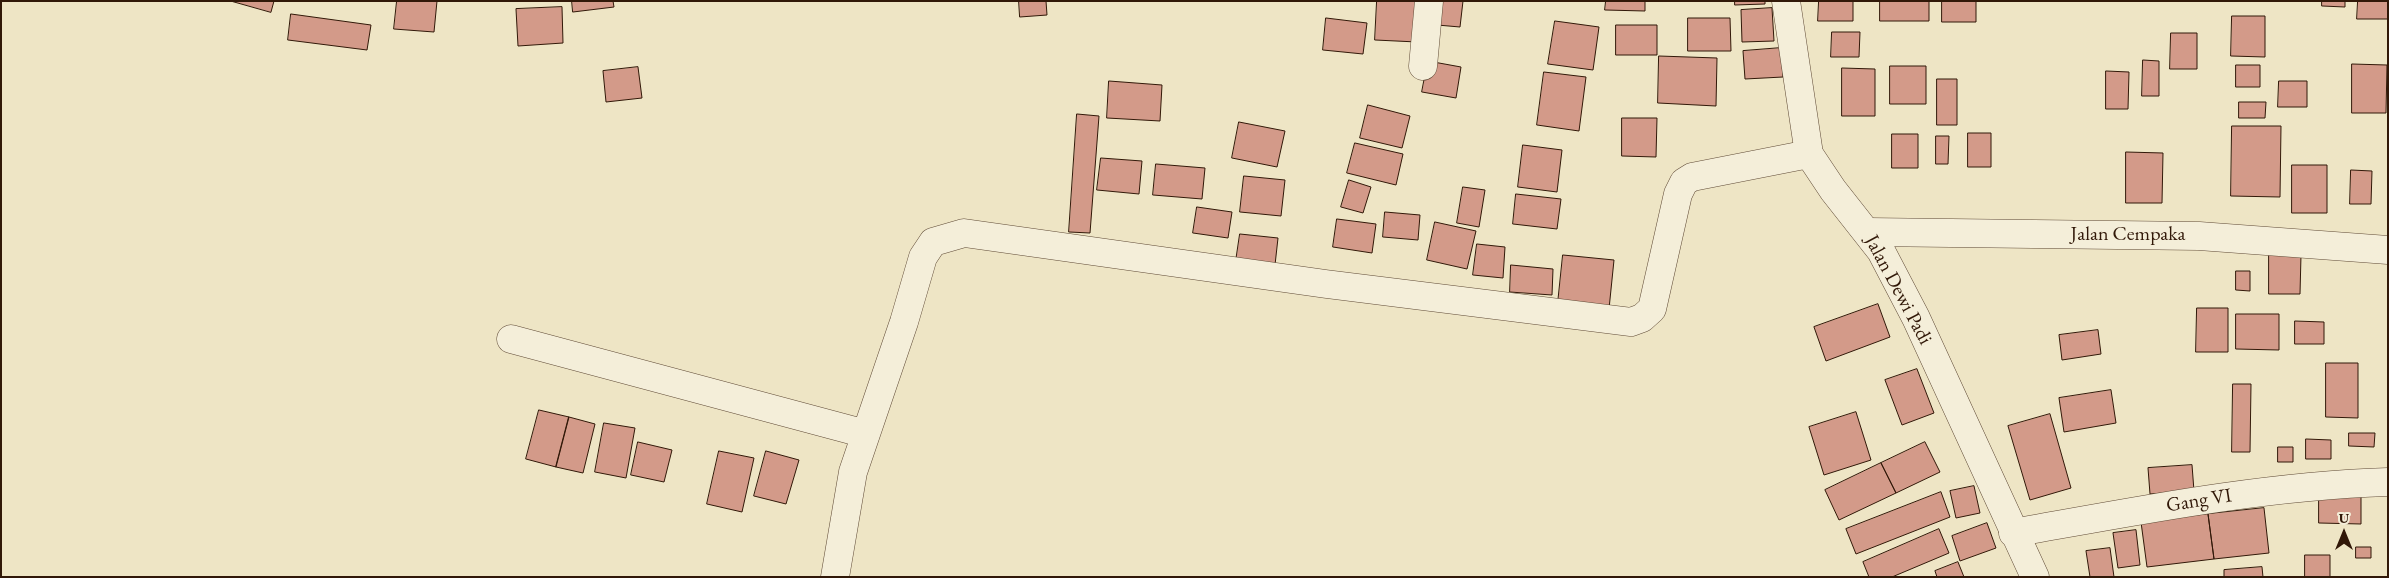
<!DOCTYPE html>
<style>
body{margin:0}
#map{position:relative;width:2389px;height:578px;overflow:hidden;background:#eee5c5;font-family:"EB Garamond",serif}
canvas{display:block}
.frame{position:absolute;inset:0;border:2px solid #311808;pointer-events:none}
.north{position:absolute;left:2319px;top:508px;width:50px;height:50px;-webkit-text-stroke:4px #f4eed9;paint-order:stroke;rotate:0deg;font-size:14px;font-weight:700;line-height:20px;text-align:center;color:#311808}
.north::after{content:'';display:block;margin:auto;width:18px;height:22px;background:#311808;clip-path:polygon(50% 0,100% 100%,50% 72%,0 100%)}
</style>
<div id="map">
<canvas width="2389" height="578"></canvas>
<div class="frame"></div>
<div class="north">U</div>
</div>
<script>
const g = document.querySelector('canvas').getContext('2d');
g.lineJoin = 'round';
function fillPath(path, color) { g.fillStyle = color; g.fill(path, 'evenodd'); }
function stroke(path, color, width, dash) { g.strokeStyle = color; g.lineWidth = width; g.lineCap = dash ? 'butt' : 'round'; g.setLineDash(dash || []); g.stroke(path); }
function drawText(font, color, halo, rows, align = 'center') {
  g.font = font + ' "EB Garamond",serif'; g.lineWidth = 4; g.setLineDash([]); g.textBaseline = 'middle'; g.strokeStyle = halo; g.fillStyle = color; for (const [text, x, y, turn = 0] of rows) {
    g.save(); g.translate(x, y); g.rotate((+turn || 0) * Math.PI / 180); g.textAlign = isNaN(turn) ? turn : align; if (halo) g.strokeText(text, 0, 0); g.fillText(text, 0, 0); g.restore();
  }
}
const building = new Path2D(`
 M 231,1 L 274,1 L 271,12 Z
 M 397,1 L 437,1 L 434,32 L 394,29 Z
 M 572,1 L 613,1 L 614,7 L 573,12 Z
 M 1019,1 L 1046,1 L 1047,15 L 1020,17 Z
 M 1377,1 L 1419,1 L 1417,42 L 1375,40 Z
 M 1440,1 L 1463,1 L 1460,27 L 1437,25 Z
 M 1606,1 L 1645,1 L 1645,11 L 1605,10 Z
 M 1735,1 L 1765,1 L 1765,4 L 1735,5 Z
 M 1819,1 L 1853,1 L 1853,21 L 1818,21 Z
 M 1880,1 L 1929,1 L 1929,21 L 1880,21 Z
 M 1942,1 L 1976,1 L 1976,22 L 1942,22 Z
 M 2322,1 L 2345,1 L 2345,7 L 2322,6 Z
 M 2358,1 L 2388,1 L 2388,19 L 2357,19 Z
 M 562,7 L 563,43 L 518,46 L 516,9 Z
 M 1772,8 L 1774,41 L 1742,42 L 1741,10 Z
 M 291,14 L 371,25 L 367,50 L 288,40 Z
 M 2232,16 L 2265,16 L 2265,57 L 2231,56 Z
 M 1326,18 L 1367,23 L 1363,54 L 1323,50 Z
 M 1688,18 L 1730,18 L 1731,51 L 1688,51 Z
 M 1555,21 L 1599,27 L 1593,70 L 1548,64 Z
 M 1616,25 L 1657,25 L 1657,55 L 1616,55 Z
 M 1832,32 L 1860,32 L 1859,57 L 1831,57 Z
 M 2171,33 L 2197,33 L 2197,69 L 2170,69 Z
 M 1781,48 L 1783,77 L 1745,79 L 1743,51 Z
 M 1659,56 L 1717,58 L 1716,106 L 1658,103 Z
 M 2143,60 L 2159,61 L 2159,96 L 2142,96 Z
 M 1428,61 L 1461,67 L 1456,98 L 1422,92 Z
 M 2352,64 L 2387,65 L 2386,113 L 2352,113 Z
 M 2236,65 L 2260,65 L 2260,87 L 2236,87 Z
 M 1890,66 L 1926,66 L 1926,104 L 1890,104 Z
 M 638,67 L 642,98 L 606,102 L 603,71 Z
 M 1842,68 L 1875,69 L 1875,116 L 1842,116 Z
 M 2106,71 L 2129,72 L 2128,109 L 2106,109 Z
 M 1544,72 L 1586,77 L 1579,131 L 1537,125 Z
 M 1937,79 L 1957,79 L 1957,125 L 1937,125 Z
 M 1109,81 L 1162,85 L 1160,121 L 1107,118 Z
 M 2279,81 L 2307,81 L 2307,107 L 2278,107 Z
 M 2239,102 L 2266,102 L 2265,118 L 2239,118 Z
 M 1368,105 L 1410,116 L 1402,148 L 1360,138 Z
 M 1077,114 L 1099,116 L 1090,233 L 1069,232 Z
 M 1622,118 L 1657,118 L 1656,157 L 1622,156 Z
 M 1239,122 L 1285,131 L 1277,167 L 1232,158 Z
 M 2232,126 L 2281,126 L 2280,197 L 2231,196 Z
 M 1968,133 L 1991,133 L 1991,167 L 1968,167 Z
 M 1892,134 L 1918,134 L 1918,168 L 1892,168 Z
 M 1936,136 L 1949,136 L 1948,164 L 1936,164 Z
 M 1355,143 L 1403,154 L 1396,185 L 1347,173 Z
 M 1523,145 L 1562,150 L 1557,192 L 1518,187 Z
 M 2126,152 L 2163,153 L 2162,203 L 2126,203 Z
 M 1101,158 L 1142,161 L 1139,194 L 1097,190 Z
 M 1156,164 L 1205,168 L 1202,199 L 1153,195 Z
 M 2292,165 L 2327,165 L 2327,213 L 2292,213 Z
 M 2351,170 L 2372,171 L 2371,204 L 2350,204 Z
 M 1244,176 L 1285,180 L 1281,216 L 1240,212 Z
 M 1349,180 L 1371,187 L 1363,213 L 1341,207 Z
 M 1463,187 L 1485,190 L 1479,227 L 1457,223 Z
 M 1516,194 L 1561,199 L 1557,229 L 1513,224 Z
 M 1197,207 L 1232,212 L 1228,238 L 1193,233 Z
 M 1385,212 L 1420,215 L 1418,240 L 1383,237 Z
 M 1337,219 L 1376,224 L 1372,253 L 1333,247 Z
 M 1435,222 L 1476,231 L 1467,269 L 1427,260 Z
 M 1240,234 L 1278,238 L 1275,265 L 1236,261 Z
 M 1477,244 L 1505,247 L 1503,278 L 1473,275 Z
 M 2269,254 L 2301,255 L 2300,294 L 2269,294 Z
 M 1563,255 L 1614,260 L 1609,309 L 1558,303 Z
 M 1511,265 L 1553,269 L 1552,295 L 1510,292 Z
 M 2236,271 L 2250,271 L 2250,291 L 2236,290 Z
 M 1878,304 L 1890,337 L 1826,361 L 1814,327 Z
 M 2197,308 L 2228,308 L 2228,352 L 2196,352 Z
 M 2236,314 L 2279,314 L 2279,350 L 2236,349 Z
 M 2295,321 L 2324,322 L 2324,344 L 2295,344 Z
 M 2098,330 L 2101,354 L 2062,360 L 2059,335 Z
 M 2326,363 L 2358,363 L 2358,418 L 2326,417 Z
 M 1917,369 L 1934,413 L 1902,425 L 1885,380 Z
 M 2233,384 L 2251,384 L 2250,452 L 2232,452 Z
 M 2111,390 L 2116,423 L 2064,432 L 2059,398 Z
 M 539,410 L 569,417 L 556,467 L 526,459 Z
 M 1856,412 L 1871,460 L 1824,475 L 1809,427 Z
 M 2050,414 L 2071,488 L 2030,500 L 2008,426 Z
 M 569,417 L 595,424 L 583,473 L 556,467 Z
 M 604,423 L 635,428 L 626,478 L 595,472 Z
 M 2349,433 L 2375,433 L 2374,447 L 2349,446 Z
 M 2306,439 L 2331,440 L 2331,459 L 2306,459 Z
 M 638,442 L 672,450 L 664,482 L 631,475 Z
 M 1925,442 L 1940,472 L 1896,493 L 1881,463 Z
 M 2278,447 L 2293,447 L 2293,462 L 2278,462 Z
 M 719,451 L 754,458 L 742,512 L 707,504 Z
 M 766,451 L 799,460 L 786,504 L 754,496 Z
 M 1881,463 L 1896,493 L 1839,520 L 1825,490 Z
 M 2192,465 L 2194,491 L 2150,494 L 2148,468 Z
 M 1974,486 L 1980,513 L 1956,518 L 1950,491 Z
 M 1941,492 L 1950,517 L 1856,554 L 1846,529 Z
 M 2319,492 L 2361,492 L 2361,524 L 2319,523 Z
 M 2264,508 L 2269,553 L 2214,559 L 2208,514 Z
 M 2208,514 L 2214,559 L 2147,567 L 2141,522 Z
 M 1987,523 L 1996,548 L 1960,561 L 1952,536 Z
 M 1939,529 L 1949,553 L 1892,577 L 1869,577 L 1863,562 Z
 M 2136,530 L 2140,565 L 2118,568 L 2113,533 Z
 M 2356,547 L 2371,547 L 2371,558 L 2356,558 Z
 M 2110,548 L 2114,577 L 2090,577 L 2086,551 Z
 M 2305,555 L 2330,555 L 2330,577 L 2305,577 Z
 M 1958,562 L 1964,577 L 1937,577 L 1935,571 Z
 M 2262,567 L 2263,577 L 2224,577 L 2224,570 Z`);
fillPath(building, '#d39a89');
stroke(building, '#311808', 1);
const minor = new Path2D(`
 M 1423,66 L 1429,1
 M 1868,232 L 2199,236 L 2388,250
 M 511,339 L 866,434
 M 2013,533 C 2137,511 2261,486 2388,482
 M 835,577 L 853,472 L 904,322 L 923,257 L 933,242 L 964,233 L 1326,284 L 1631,322 L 1642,318 L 1652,309 L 1678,194 L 1684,182 L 1692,177 L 1809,154`);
const tertiary = new Path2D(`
 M 1786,1 L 1809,154 L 1833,190 L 1881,251 L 1916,318 L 2035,577`);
stroke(minor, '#604b37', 29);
stroke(tertiary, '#604b37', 29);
stroke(minor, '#f4eed9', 28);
stroke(tertiary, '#f4eed9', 28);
drawText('20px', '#311808', '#f4eed9', [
 ["Jalan Cempaka",2128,235],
 ["Jalan Dewi Padi",1898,290,62],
 ["Gang VI",2199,501,-9]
]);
</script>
